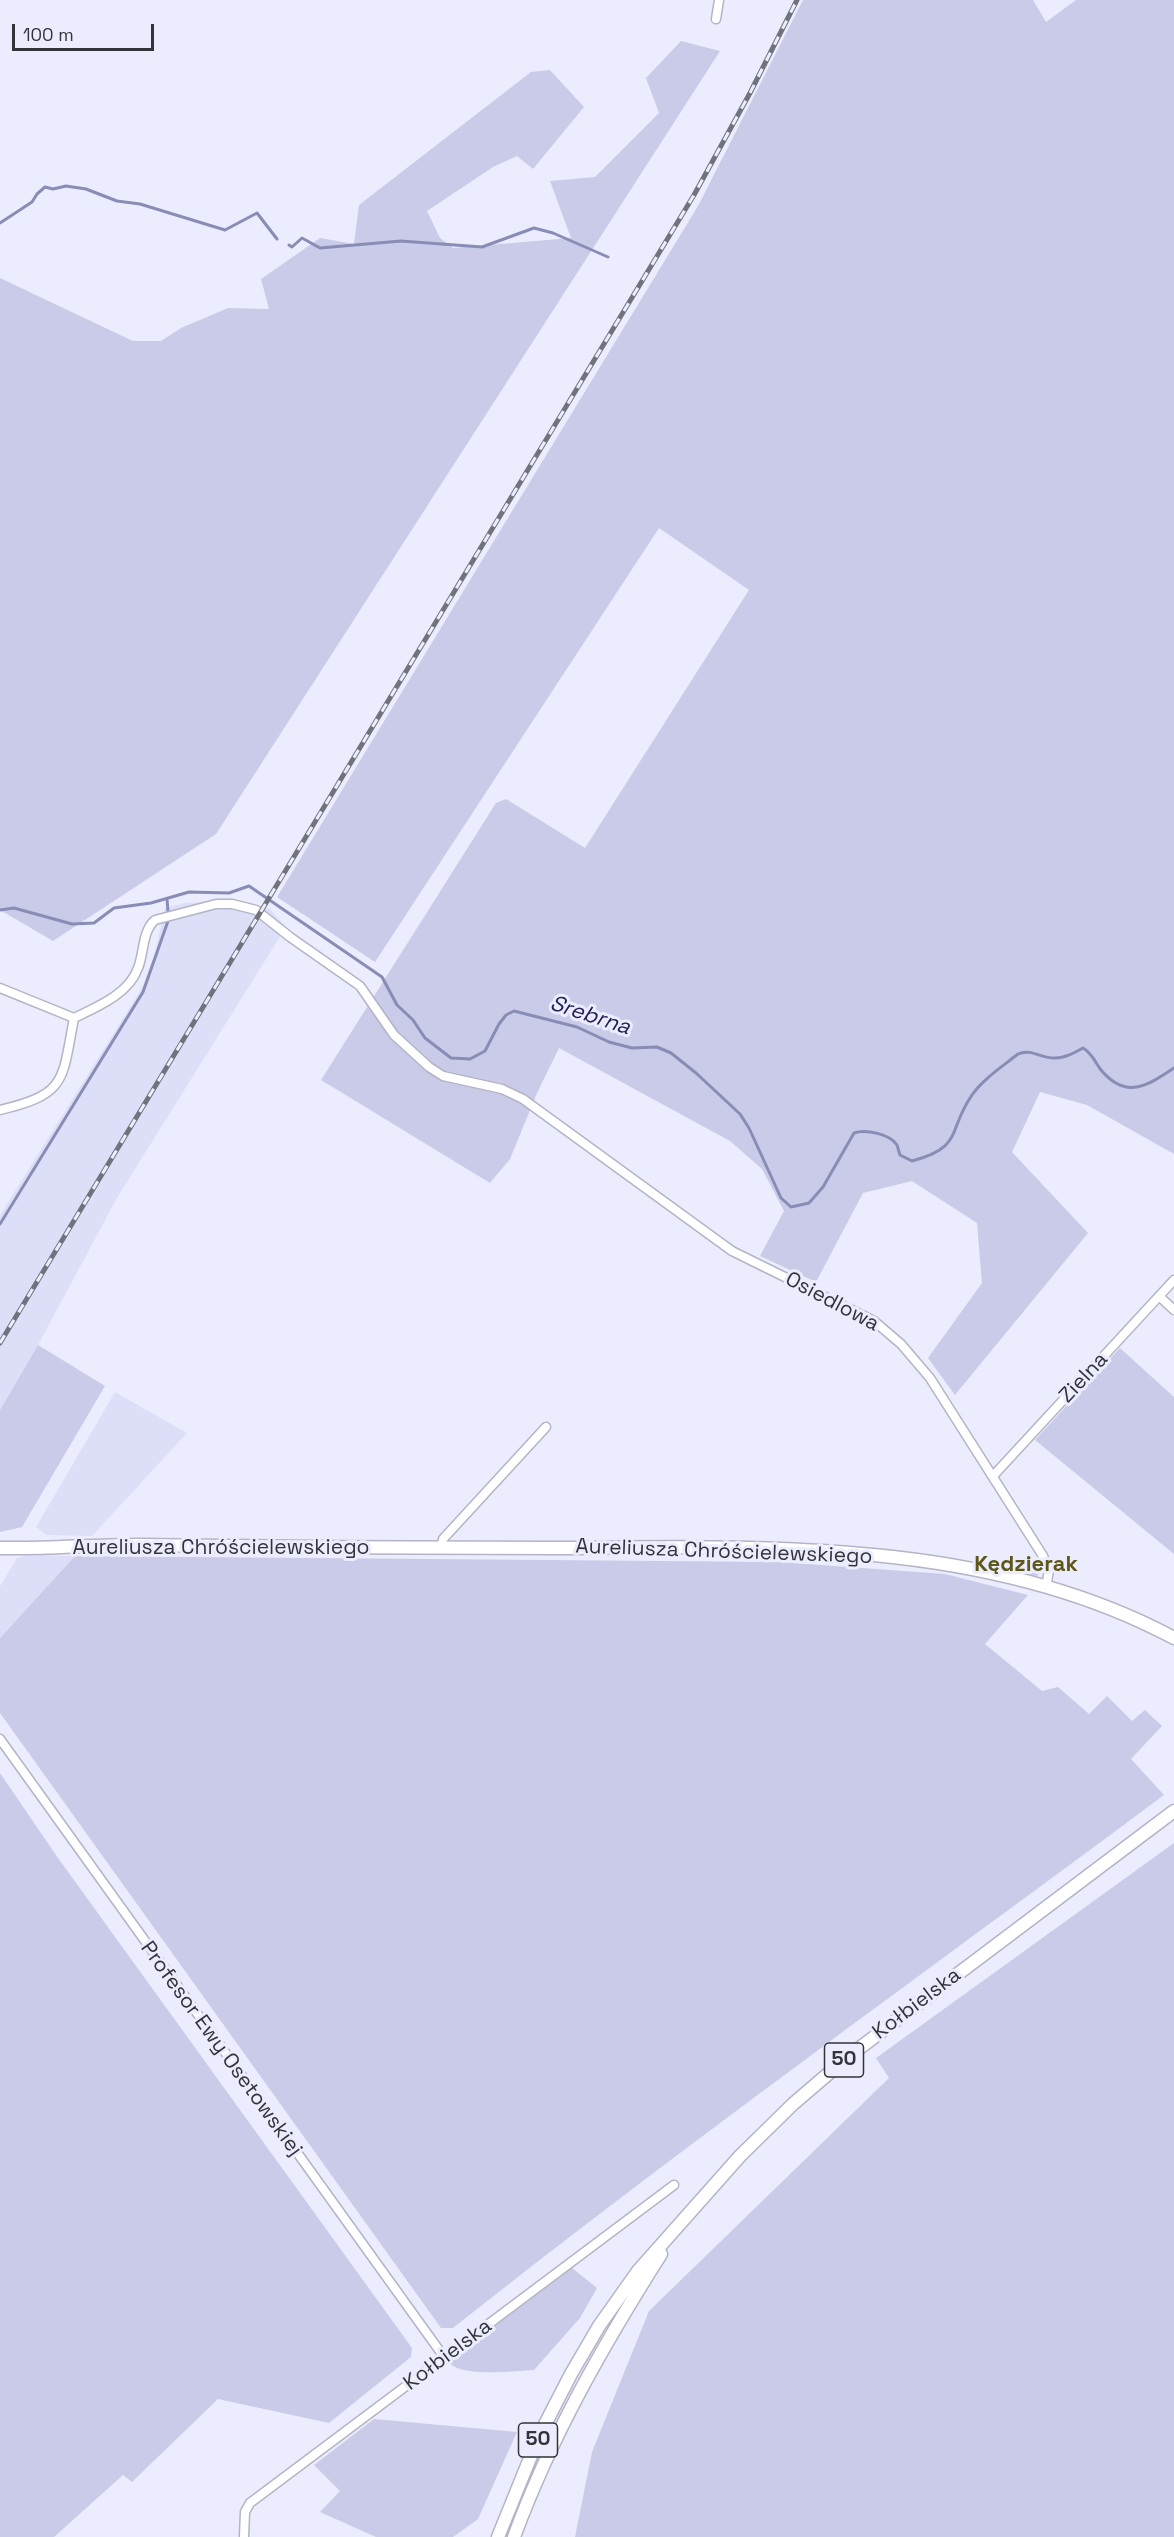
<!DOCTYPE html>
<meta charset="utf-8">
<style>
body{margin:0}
#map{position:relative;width:1174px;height:2537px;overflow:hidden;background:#ebedfe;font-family:"Space Grotesk",sans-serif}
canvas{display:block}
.scale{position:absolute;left:12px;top:24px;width:142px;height:27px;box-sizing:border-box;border:3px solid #33343a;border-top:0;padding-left:8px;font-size:18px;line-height:21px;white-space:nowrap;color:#33343a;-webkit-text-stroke:4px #ebedfe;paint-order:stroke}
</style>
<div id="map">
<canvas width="1174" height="2537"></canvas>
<div class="scale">100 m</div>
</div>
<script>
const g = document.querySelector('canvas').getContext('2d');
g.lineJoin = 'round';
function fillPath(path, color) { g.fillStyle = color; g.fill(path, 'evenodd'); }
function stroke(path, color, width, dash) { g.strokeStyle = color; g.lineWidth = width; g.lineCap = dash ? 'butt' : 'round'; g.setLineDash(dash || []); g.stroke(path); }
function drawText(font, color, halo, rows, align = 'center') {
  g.font = font + ' "Space Grotesk",sans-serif'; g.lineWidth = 6; g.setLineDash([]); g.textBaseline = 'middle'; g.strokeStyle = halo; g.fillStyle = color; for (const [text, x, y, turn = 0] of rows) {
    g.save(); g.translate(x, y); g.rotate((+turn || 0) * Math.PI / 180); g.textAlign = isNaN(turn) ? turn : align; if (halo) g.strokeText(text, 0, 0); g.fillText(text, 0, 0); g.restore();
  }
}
fillPath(new Path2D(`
 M 227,900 L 270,909 L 286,927 L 117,1198 L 38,1345 L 0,1410 L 0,1215 L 142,988 L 154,957 L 165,908 L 185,903 Z
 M 115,1392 L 187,1433 L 92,1536 L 47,1535 L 36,1527 Z
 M 28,1555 L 75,1556 L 0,1638 L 0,1586 L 17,1558 Z`), '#dddff8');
fillPath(new Path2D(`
 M 803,0 L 1033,0 L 1046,22 L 1076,0 L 1174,0 L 1174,1154 L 1087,1105 L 1040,1092 L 1012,1152 L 1088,1233 L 955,1395 L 928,1358 L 982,1283 L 977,1223 L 912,1181 L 863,1193 L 816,1282 L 760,1256 L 784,1211 L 762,1169 L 730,1141 L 559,1048 L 537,1093 L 510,1159 L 490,1183 L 321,1080 L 496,803 L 506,799 L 585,848 L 749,590 L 659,528 L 375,962 L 277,897 L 698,206 Z
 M 681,41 L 720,51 L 216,834 L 53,941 L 0,910 L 0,278 L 133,341 L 161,341 L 181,328 L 228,308 L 269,309 L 261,279 L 320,238 L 354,244 L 359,205 L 531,72 L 550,70 L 584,107 L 533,169 L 517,156 L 493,167 L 427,211 L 440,238 L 453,248 L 571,238 L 550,181 L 595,177 L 659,113 L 646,78 Z
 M 38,1345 L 105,1386 L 22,1527 L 0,1532 L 0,1410 Z
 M 1120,1348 L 1174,1397 L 1174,1554 L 1035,1440 Z
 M 75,1556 L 779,1562 L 945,1574 L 1028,1595 L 985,1644 L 1042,1691 L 1058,1687 L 1089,1714 L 1107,1696 L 1132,1721 L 1145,1710 L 1162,1726 L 1131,1759 L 1164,1795 C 926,1972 685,2144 453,2328 L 441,2328 L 0,1713 L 0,1638 Z
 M 1034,1559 L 1039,1560 L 1041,1569 L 1037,1576 L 1014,1574 L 1016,1568 Z
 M 0,1773 L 58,1858 L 412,2348 L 411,2357 L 329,2423 L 218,2399 L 132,2482 L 123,2475 L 54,2537 L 0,2537 Z
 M 1174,1843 L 1174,2537 L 575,2537 L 592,2452 L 649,2311 L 889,2078 L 876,2058 Z
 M 572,2268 L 597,2288 L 580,2318 L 534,2370 C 514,2371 458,2378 448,2361 Z
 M 374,2419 L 517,2432 L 478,2519 L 453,2537 L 376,2537 L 320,2512 L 340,2491 L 314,2465 Z`), '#c9cbe8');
stroke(new Path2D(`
 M 0,223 L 32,202 L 37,194 L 45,187 L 53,189 L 66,186 L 86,189 L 117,201 L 140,204 L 225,230 L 257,213 L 277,239
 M 289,245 L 292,247 L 302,238 L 320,248 L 401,241 L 482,247 L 534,228 L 553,233 L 608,257
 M 167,899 L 168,912
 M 0,910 L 14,908 L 72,924 L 94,923 L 114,908 L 151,903 L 189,892 L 229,893 L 249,886 L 382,977 L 397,1005 L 413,1020 L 425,1038 L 451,1058 L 470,1059 L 485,1051 L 499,1024 L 506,1015 L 514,1011 L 577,1027 L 609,1042 L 632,1048 L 657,1047 L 671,1053 L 696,1073 L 740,1114 L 749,1128 L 781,1198 L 791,1207 L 809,1203 L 823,1187 L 854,1133 C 866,1129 890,1134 897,1145 C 898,1148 899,1152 900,1155 L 912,1161 C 964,1147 947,1131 972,1095 C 983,1079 1003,1066 1018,1054 C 1031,1048 1042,1059 1055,1058 C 1065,1058 1074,1053 1083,1048 C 1092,1053 1095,1062 1101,1070 C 1126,1100 1147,1086 1174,1068
 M 0,1224 L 143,992 L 168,921`), '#898cb5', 3);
const street = new Path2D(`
 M 716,19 L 719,0
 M 0,988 L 74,1018 C 97,1007 129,994 138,968 C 144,954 142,931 155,920 L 216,904 L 232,904 L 256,910 L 290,937 L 360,986 L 394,1035 L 429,1067 L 443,1076 L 502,1089 L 523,1099 L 732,1251 L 874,1321 L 901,1344 L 930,1378 L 1043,1556 L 1049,1570 L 1046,1588
 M 0,1110 C 67,1094 62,1081 74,1018
 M 1159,1296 L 1174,1310
 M 993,1476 L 1174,1280
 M 441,1549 L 443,1539 L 546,1427
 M 0,1739 L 444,2357
 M 244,2537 L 245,2512 L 250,2503 L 674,2185`);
const secondary = new Path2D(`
 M 0,1548 C 46,1549 91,1545 137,1545 C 276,1547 416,1548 555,1548 C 762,1547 986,1537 1174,1638`);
const primary = new Path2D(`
 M 498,2537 L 539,2436 L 571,2374 L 599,2326 L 638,2271 L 740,2156 L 793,2104 L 849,2056 L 1174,1811
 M 514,2537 C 551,2436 604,2344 661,2254`);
stroke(street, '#b3b4c5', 11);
stroke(secondary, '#b3b4c5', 15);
stroke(primary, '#b3b4c5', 15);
stroke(street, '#fff', 8);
stroke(secondary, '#fff', 12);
stroke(primary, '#fff', 12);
const rail = new Path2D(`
 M 0,1343 L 694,195 L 750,93 L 797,0`);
stroke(rail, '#71737c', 5);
stroke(rail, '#ebedfe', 3, [9]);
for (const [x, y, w] of [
 [844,2060,39],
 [538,2440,39]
]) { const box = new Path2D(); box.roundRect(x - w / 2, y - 17, w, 34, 4.5); g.fillStyle = '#ebedfe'; g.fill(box); stroke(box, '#33343a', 1.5); }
drawText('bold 20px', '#33343a', null, [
 ["50",844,2060],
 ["50",538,2440]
]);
drawText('21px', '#33343a', '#ebedfe', [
 ["Osiedlowa",832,1302,28],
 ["Zielna",1084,1378,-47],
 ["Aureliusza Chróścielewskiego",221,1548],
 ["Aureliusza Chróścielewskiego",724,1552,2],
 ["Kołbielska",917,2004,-37],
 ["Profesor Ewy Osetowskiej",221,2049,54],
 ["Kołbielska",448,2355,-37]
]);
drawText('italic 22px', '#252156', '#ebedfe', [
 ["Srebrna",590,1016,18]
]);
drawText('bold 22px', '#5e571a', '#ebedfe', [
 ["Kędzierak",1026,1565]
]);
</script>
